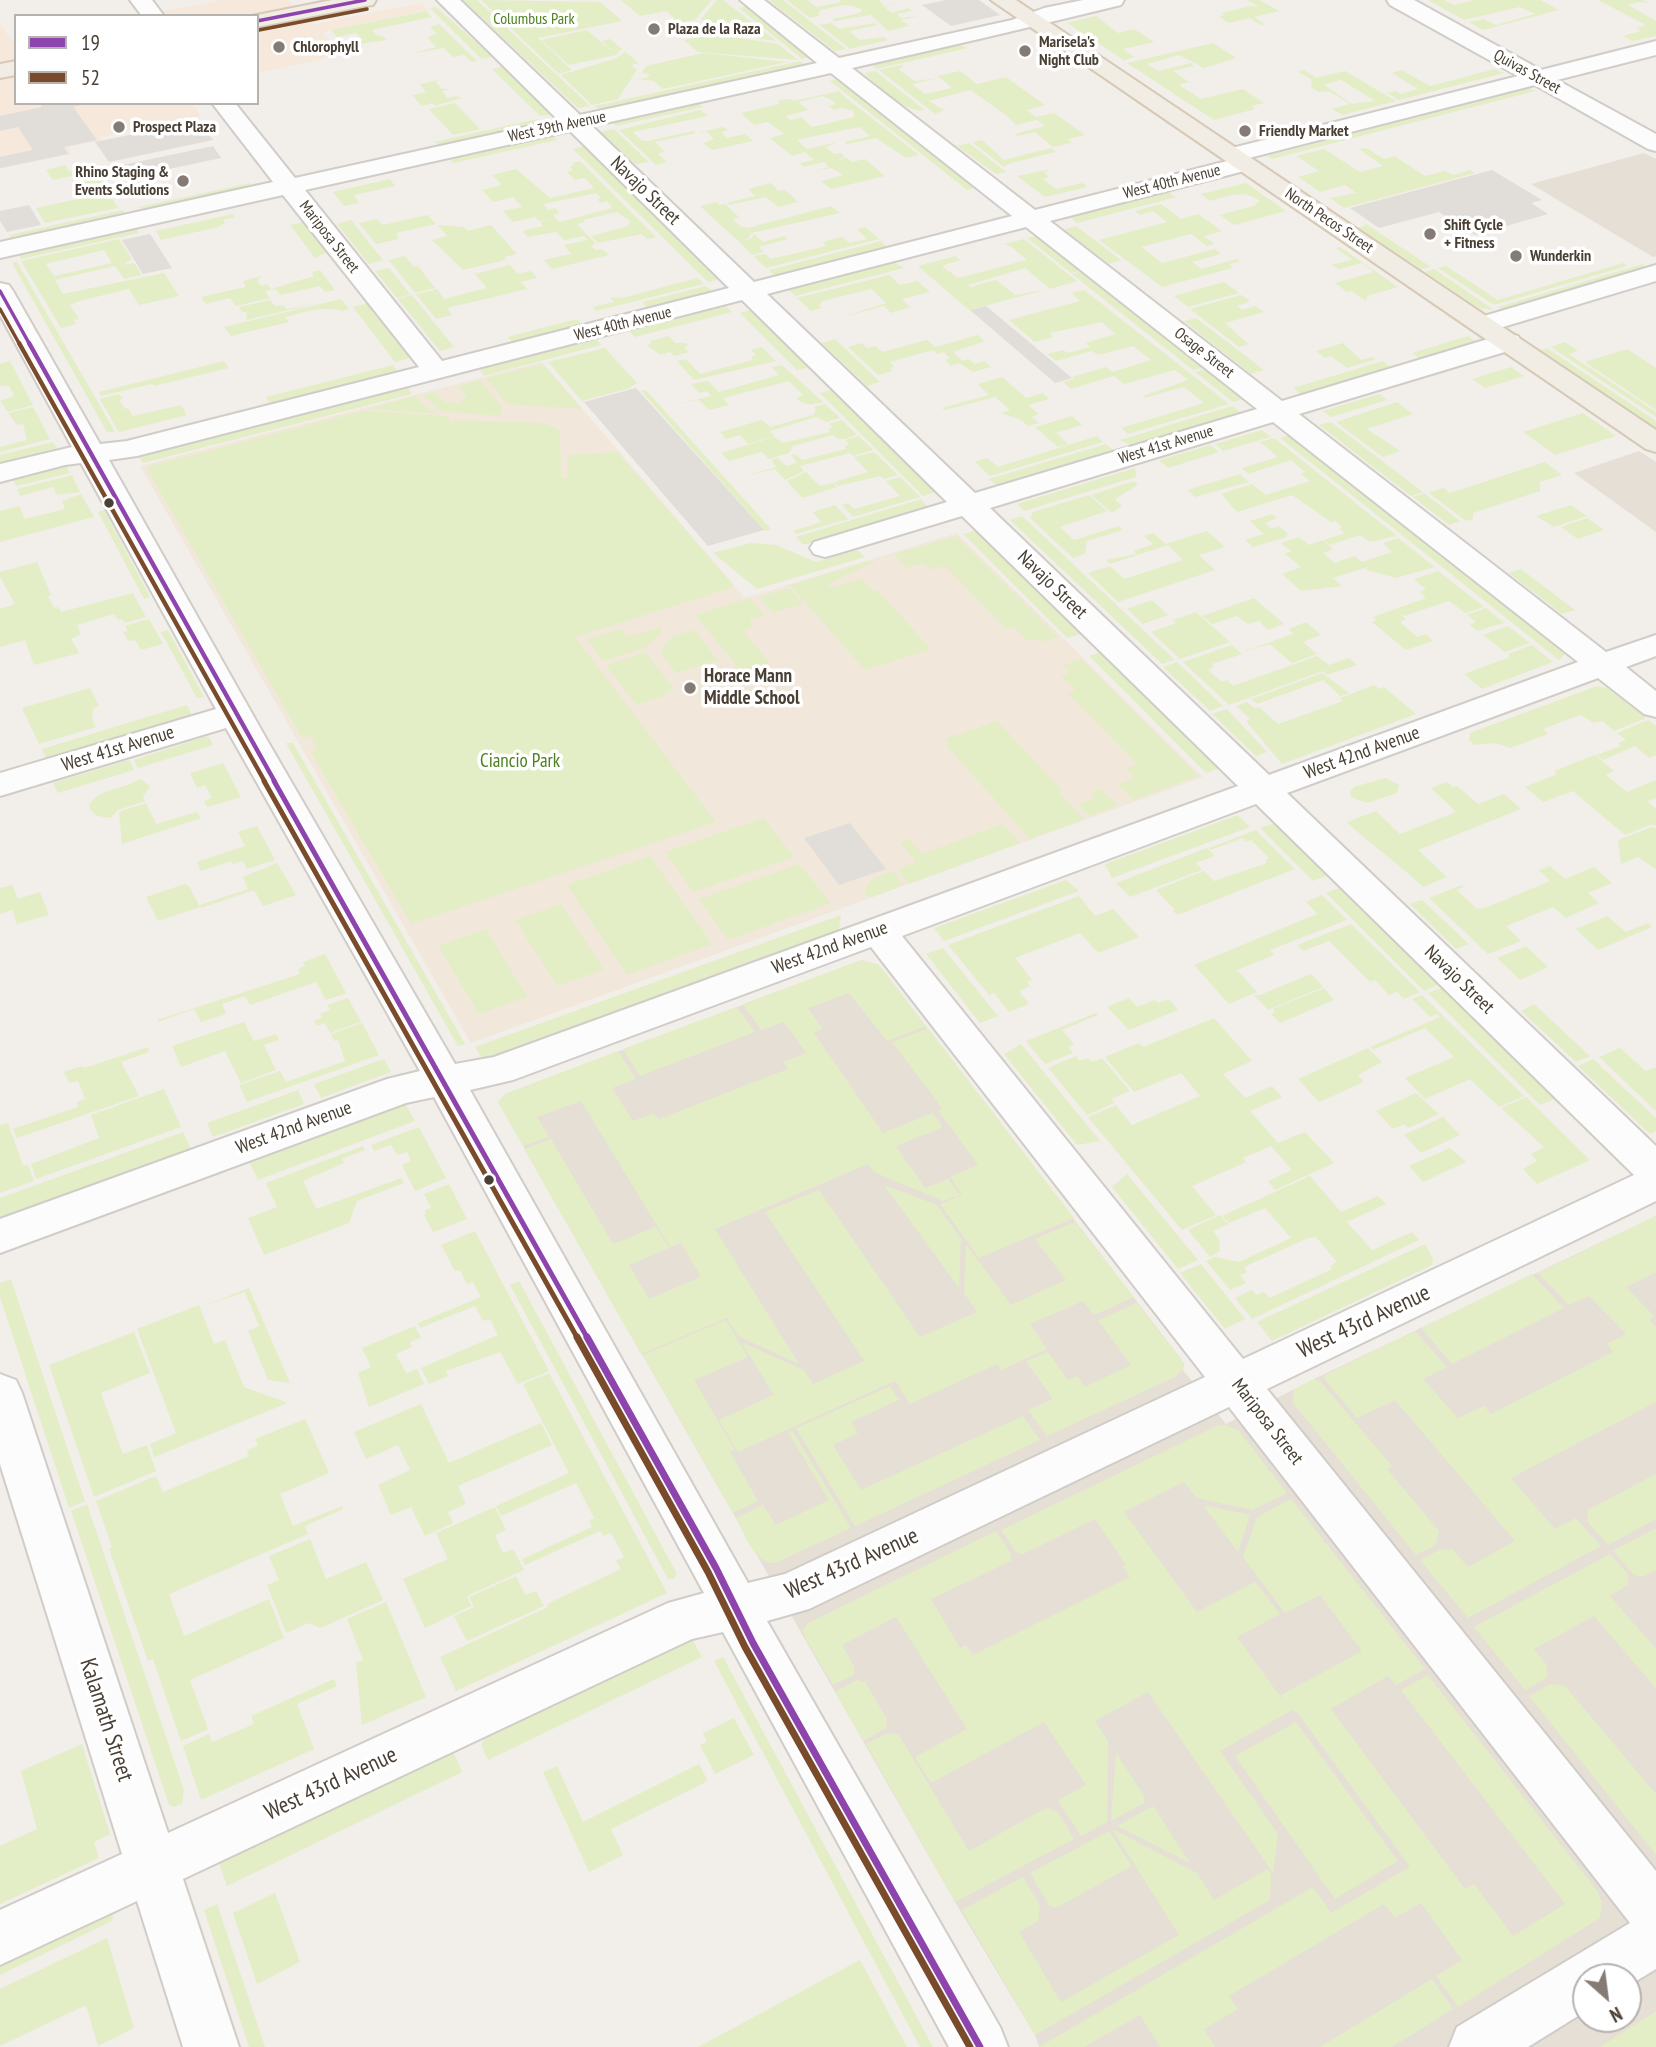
<!DOCTYPE html>
<style>
body{margin:0}
#map{position:relative;width:1656px;height:2047px;overflow:hidden;background:#f2eeea;font-family:"PT Sans Narrow",sans-serif}
canvas{display:block}
.legend{position:absolute;left:14px;top:14px;width:245px;height:91px;box-sizing:border-box;background:#fff;border:2px solid #b6b2ae;margin:0;padding:9px 12px;list-style:none;font-size:21px;color:#493f34}
.legend li{display:flex;align-items:center;gap:14px;height:35px}
.legend b{width:35px;border:2px solid #b6b2ae}
.north{position:absolute;left:1572px;top:1963px;width:70px;height:70px;box-sizing:border-box;background:#fff;border:2px solid #b6b2ae;border-radius:50%;rotate:152deg;font-size:19px;font-weight:700;line-height:28px;text-align:center;color:#493f34}
.north::after{content:'';display:block;margin:auto;width:24px;height:32px;background:#847c74;clip-path:polygon(50% 0,100% 100%,50% 72%,0 100%)}
</style>
<div id="map">
<canvas width="1656" height="2047"></canvas>
<ul class="legend">
<li><b style="height:9px;background:#8e44ad"></b>19</li>
<li><b style="height:9px;background:#7a4b2a"></b>52</li>
</ul>
<div class="north">N</div>
</div>
<script>
const g = document.querySelector('canvas').getContext('2d');
g.lineJoin = 'round';
function fillPath(path, color) { g.fillStyle = color; g.fill(path, 'evenodd'); }
function stroke(path, color, width, dash) { g.strokeStyle = color; g.lineWidth = width; g.lineCap = dash ? 'butt' : 'round'; g.setLineDash(dash || []); g.stroke(path); }
function drawText(font, color, halo, rows, align = 'center') {
  g.font = font + ' "PT Sans Narrow",sans-serif'; g.lineWidth = 7; g.setLineDash([]); g.textBaseline = 'middle'; g.strokeStyle = halo; g.fillStyle = color; for (const [text, x, y, turn = 0] of rows) {
    g.save(); g.translate(x, y); g.rotate((+turn || 0) * Math.PI / 180); g.textAlign = isNaN(turn) ? turn : align; if (halo) g.strokeText(text, 0, 0); g.fillText(text, 0, 0); g.restore();
  }
}
fillPath(new Path2D(`
 M 1644,153 L 1656,159 L 1656,256 L 1653,257 L 1531,184 Z
 M 1639,451 L 1656,462 L 1656,532 L 1574,473 Z
 M 862,960 L 879,965 L 1184,1363 L 1183,1370 L 1226,1424 L 1314,1379 L 1656,1216 L 1656,2047 L 1039,2047 L 1035,2035 L 955,1902 L 498,1102 L 505,1094 ZM 1586,1977 L 1628,1977 L 1628,2019 L 1586,2019 Z`), '#e6dfd6');
fillPath(new Path2D(`
 M 223,0 L 288,0 L 312,25 L 421,3 L 428,10 L 322,32 L 342,55 L 257,73 L 257,16 L 136,16 Z
 M 0,24 L 11,40 L 16,39 L 16,103 L 191,103 L 201,116 L 100,137 L 102,140 L 68,147 L 71,154 L 0,169 Z`), '#f6e8db');
fillPath(new Path2D(`
 M 542,362 L 745,598 L 957,533 L 1203,777 L 471,1043 L 140,466 Z`), '#f1e8db');
fillPath(new Path2D(`
 M 463,0 L 477,0 L 590,106 L 578,108 Z
 M 481,0 L 600,2 L 622,21 L 538,38 L 572,70 L 559,74 Z
 M 621,0 L 712,0 L 695,20 L 680,23 L 666,11 L 640,16 Z
 M 717,0 L 723,0 L 776,41 L 718,33 L 701,19 Z
 M 769,0 L 783,0 L 846,49 L 835,51 Z
 M 787,0 L 807,0 L 817,7 L 841,2 L 839,0 L 879,0 L 884,6 L 900,2 L 884,7 L 892,13 L 908,8 L 912,11 L 897,14 L 901,18 L 919,16 L 901,20 L 909,26 L 888,31 L 871,15 L 835,21 L 832,19 L 860,13 L 862,10 C 849,1 836,7 821,10 L 818,13 L 821,15 L 810,18 Z
 M 1247,0 L 1260,0 L 1279,11 L 1254,17 L 1265,24 L 1261,25 L 1250,18 L 1229,23 L 1219,17 L 1225,15 L 1221,13 L 1251,6 L 1259,7 Z
 M 1428,0 L 1444,0 L 1454,5 L 1475,0 L 1540,0 L 1559,10 L 1483,30 L 1469,22 L 1484,19 L 1496,25 L 1535,14 L 1520,7 L 1464,20 Z
 M 1598,0 L 1643,0 L 1649,3 L 1639,2 L 1628,5 L 1656,21 L 1656,36 L 1633,41 L 1623,36 L 1641,31 L 1637,28 L 1646,25 Z
 M 749,6 L 812,57 L 802,59 L 739,8 Z
 M 436,7 L 493,57 L 481,59 L 430,8 Z
 M 426,11 L 432,17 L 372,30 L 378,36 L 382,36 L 387,40 L 353,45 L 363,40 L 356,33 L 337,37 L 331,30 Z
 M 1096,16 L 1118,33 L 1134,29 L 1154,42 L 1123,49 L 1135,57 L 1124,60 L 1067,23 Z
 M 831,23 L 840,29 L 874,23 L 877,25 L 849,31 L 860,40 L 883,37 L 888,40 L 850,49 L 820,25 Z
 M 440,24 L 440,25 L 477,61 L 472,62 L 464,55 L 453,57 L 444,48 L 408,54 L 436,47 L 427,37 L 437,34 L 430,27 Z
 M 587,30 L 614,53 L 602,41 L 610,39 L 622,49 L 616,55 L 569,65 L 541,40 Z
 M 714,34 L 778,44 L 798,60 L 698,52 L 684,40 Z
 M 1213,43 L 1236,58 L 1204,68 L 1179,55 L 1147,64 L 1158,71 L 1191,63 L 1194,66 L 1173,71 L 1189,82 L 1179,85 L 1201,99 L 1243,89 L 1264,103 L 1251,106 L 1255,109 L 1214,120 L 1127,63 Z
 M 958,44 L 968,48 L 876,69 L 871,63 Z
 M 625,52 L 639,63 L 631,65 L 637,70 L 618,99 L 592,105 L 561,75 L 617,58 Z
 M 703,53 L 787,62 L 663,89 L 653,81 L 636,79 L 647,78 L 650,74 L 642,73 L 646,66 Z
 M 800,61 L 806,66 L 601,112 L 595,106 Z
 M 901,65 L 903,66 L 899,70 L 915,81 L 938,78 L 912,84 L 925,94 L 952,88 L 938,76 L 960,71 L 977,84 L 1006,77 L 1045,105 L 1027,110 L 1036,117 L 1054,113 L 1085,135 L 1068,139 L 1072,143 L 1053,147 L 1035,132 L 1018,136 L 1014,134 L 1045,126 L 1037,120 L 1016,125 L 1006,115 L 970,90 L 929,101 L 944,110 L 935,114 L 879,70 Z
 M 504,66 L 552,114 L 540,116 L 492,69 Z
 M 1495,69 L 1504,73 L 1399,100 L 1387,93 L 1396,91 L 1401,94 L 1418,89 L 1392,73 L 1402,70 L 1430,86 Z
 M 1304,70 L 1316,78 L 1331,74 L 1335,77 L 1332,74 L 1345,71 L 1396,101 L 1342,115 L 1332,109 L 1350,104 L 1329,91 L 1319,92 L 1312,88 L 1311,79 L 1298,72 ZM 1340,80 L 1341,80 L 1375,101 L 1352,104 L 1324,85 Z
 M 875,71 L 925,110 C 906,114 878,87 865,73 Z
 M 841,78 L 980,187 L 967,190 L 830,81 Z
 M 439,80 L 436,82 L 442,89 L 452,89 L 442,91 L 447,98 L 458,96 L 461,98 L 435,106 L 432,103 L 422,106 L 412,95 L 426,92 L 420,84 Z
 M 1529,88 L 1535,91 L 1272,159 L 1267,156 Z
 M 839,91 L 846,98 L 919,155 L 906,158 L 876,138 L 847,144 L 844,142 L 870,136 L 860,127 L 800,139 L 798,141 L 807,149 L 837,142 L 826,147 L 834,154 L 841,153 L 845,157 L 836,161 L 847,158 L 851,162 L 865,159 L 885,176 L 831,189 L 821,181 L 843,175 L 831,168 L 813,171 L 829,167 L 824,162 L 804,167 L 800,163 L 814,160 L 805,152 L 792,156 L 770,138 L 784,134 L 768,122 L 754,125 L 741,113 L 780,104 L 778,101 L 790,99 L 794,101 ZM 822,96 L 830,99 L 836,104 L 829,106 L 834,110 L 842,108 L 853,111 L 854,117 L 812,127 L 801,117 L 791,120 L 786,116 L 808,110 L 798,102 Z
 M 698,102 L 703,107 L 616,126 L 611,121 Z
 M 455,103 L 480,129 L 453,135 L 429,109 Z
 M 700,110 L 708,116 L 633,132 L 642,141 L 648,141 L 693,131 L 696,133 L 655,142 L 664,151 L 658,154 L 667,162 L 656,165 L 619,130 Z
 M 537,119 L 542,124 L 442,146 L 434,142 Z
 M 723,127 L 728,130 L 721,132 L 727,138 L 745,134 L 753,141 L 712,150 L 703,143 L 714,139 L 707,132 L 697,133 Z
 M 614,129 L 649,162 L 637,164 L 633,162 L 601,132 Z
 M 552,134 L 557,140 L 453,163 L 450,159 Z
 M 982,140 L 1004,160 L 1051,148 L 1056,152 L 1011,163 L 1004,167 L 972,142 Z
 M 969,143 L 1006,172 L 996,174 L 957,146 Z
 M 585,146 L 721,279 L 708,282 L 573,149 Z
 M 1366,148 L 1384,159 L 1394,156 L 1425,176 L 1445,171 L 1453,175 L 1470,170 L 1475,173 L 1344,208 L 1330,198 L 1356,193 L 1345,185 L 1320,192 L 1298,177 L 1319,171 L 1296,156 L 1324,149 L 1360,172 L 1383,166 L 1359,149 Z
 M 580,161 L 656,237 L 647,239 L 642,234 L 598,243 L 591,236 L 626,227 L 631,222 L 617,212 L 583,220 L 584,222 L 577,224 L 596,244 L 591,246 L 595,250 L 602,249 L 609,255 L 552,269 L 544,260 L 571,254 L 564,245 L 587,240 L 585,236 L 564,240 L 556,232 L 528,237 L 522,231 L 543,226 L 540,222 L 550,219 L 539,221 L 535,217 L 513,222 L 503,211 L 522,207 L 513,197 L 493,202 L 482,190 L 502,185 L 492,175 L 516,169 L 550,198 L 594,188 L 585,178 L 575,180 L 567,172 L 573,170 L 570,167 L 574,165 L 572,163 ZM 596,193 L 601,198 L 598,200 L 601,203 L 607,201 L 612,208 L 560,222 L 553,215 L 560,213 L 555,208 L 548,210 L 543,204 Z
 M 65,165 L 70,172 L 75,171 L 78,176 L 96,172 L 118,208 L 45,223 L 36,208 L 83,198 L 71,176 L 53,180 L 46,170 Z
 M 1052,169 L 1044,172 L 1049,177 L 1043,179 L 1056,189 L 1083,183 L 1087,187 L 1045,197 L 1017,176 Z
 M 390,179 L 395,186 L 354,195 L 359,203 L 344,206 L 333,192 Z
 M 250,183 L 254,187 L 143,212 L 139,207 Z
 M 771,183 L 778,191 L 785,190 L 798,202 L 778,207 L 766,197 L 729,205 L 727,203 L 755,196 L 749,190 L 751,188 Z
 M 1246,183 L 1286,211 L 1234,225 L 1220,215 L 1256,205 L 1255,203 L 1260,201 C 1243,189 1230,196 1210,201 L 1201,194 Z
 M 1168,192 L 1176,197 L 1077,223 L 1070,217 Z
 M 716,202 L 720,205 L 725,204 L 739,217 L 733,219 L 740,226 L 748,228 L 831,206 L 840,213 L 751,233 L 749,238 L 742,240 L 751,239 L 754,234 L 763,242 L 784,236 L 788,239 L 759,247 L 764,252 L 752,255 L 738,241 L 742,240 L 737,240 L 700,206 Z
 M 1161,204 L 1181,219 L 1198,214 L 1222,231 L 1204,236 L 1214,244 L 1207,246 L 1191,234 L 1141,247 L 1162,263 L 1215,249 L 1221,254 L 1192,262 L 1201,269 L 1237,259 L 1240,261 L 1229,264 L 1233,268 L 1225,270 L 1162,287 L 1099,240 L 1167,222 L 1153,211 L 1140,215 L 1135,211 Z
 M 123,210 L 126,215 L 12,240 L 9,235 Z
 M 233,214 L 235,217 L 223,220 L 225,223 L 218,227 L 161,240 L 156,231 Z
 M 428,215 L 436,224 L 396,233 L 399,239 L 376,244 L 359,223 L 377,219 L 383,225 Z
 M 351,220 L 383,260 L 369,264 L 337,224 Z
 M 305,222 L 328,252 L 315,258 L 290,225 Z
 M 1366,224 L 1431,267 L 1421,269 L 1359,228 Z
 M 438,225 L 464,227 L 468,231 L 491,225 L 517,254 L 504,257 L 506,260 L 463,270 L 432,240 L 447,236 Z
 M 1076,226 L 1121,260 L 1109,264 L 1066,231 L 1066,229 Z
 M 135,227 L 139,233 L 21,259 L 19,254 Z
 M 865,227 L 879,239 L 766,268 L 754,256 L 765,254 L 771,259 L 826,246 L 823,242 L 842,237 L 850,243 L 867,239 L 857,229 Z
 M 1040,235 L 1084,270 L 1071,273 L 1027,238 Z
 M 119,239 L 132,259 L 123,265 L 134,263 L 142,275 L 124,279 L 115,266 L 55,280 L 63,294 L 164,273 L 179,296 L 139,305 L 129,289 L 79,301 L 70,305 L 79,319 L 74,320 L 76,324 L 61,328 L 21,261 ZM 104,250 L 112,263 L 54,276 L 46,264 Z
 M 1024,239 L 1077,281 L 1050,289 L 1025,268 L 968,285 L 971,287 L 996,280 L 1015,295 L 1048,289 L 969,310 L 918,266 L 955,256 L 960,260 L 942,266 L 958,278 L 1027,260 L 1012,247 L 1004,244 Z
 M 881,241 L 888,248 L 775,277 L 769,270 Z
 M 1340,247 L 1398,287 L 1367,296 L 1366,301 L 1351,291 L 1347,292 L 1335,283 L 1374,272 L 1362,263 L 1340,269 L 1331,265 L 1352,260 L 1336,248 Z
 M 405,256 L 414,267 L 418,266 L 435,288 L 415,293 L 389,260 Z
 M 17,262 L 115,432 L 107,432 L 12,263 Z
 M 893,262 L 904,268 L 795,296 L 788,289 Z
 M 1623,263 L 1627,266 L 1494,305 L 1438,268 L 1446,266 L 1498,300 Z
 M 1643,264 L 1644,267 L 1502,309 L 1498,307 Z
 M 510,265 L 518,274 L 531,271 L 537,278 L 521,282 L 527,289 L 447,308 L 452,315 L 436,319 L 416,294 L 437,289 L 444,299 L 487,288 L 475,274 Z
 M 389,268 L 410,294 L 411,294 L 397,298 L 375,271 Z
 M 1434,269 L 1494,310 L 1479,308 L 1425,272 Z
 M 320,270 L 335,290 L 325,292 L 320,286 L 280,295 L 275,289 L 265,291 L 270,298 L 236,306 L 230,298 L 206,304 L 201,297 L 246,287 L 243,281 L 262,276 L 257,280 L 261,286 L 267,284 L 271,289 L 314,276 L 312,272 Z
 M 1085,271 L 1207,367 L 1193,370 L 1072,274 Z
 M 889,275 L 900,285 L 917,281 L 930,292 L 902,299 L 910,307 L 891,313 L 884,306 L 843,317 L 886,303 L 871,289 L 823,301 L 819,305 L 822,308 L 811,311 L 797,298 Z
 M 697,278 L 704,284 L 596,311 L 593,307 L 614,302 L 610,297 L 622,298 Z
 M 1224,282 L 1239,293 L 1188,307 L 1174,296 Z
 M 706,286 L 713,292 L 648,309 L 642,302 Z
 M 1084,290 L 1229,404 L 1128,434 L 1121,428 L 1204,403 L 1184,387 L 1145,398 L 1143,396 L 1188,380 L 1175,370 L 1124,384 L 1114,376 L 1071,389 L 1063,382 L 1074,379 L 1072,377 L 1106,367 L 1112,372 L 1151,360 L 1133,346 L 1098,355 L 1092,351 L 1056,361 L 1047,354 L 1063,350 L 1068,353 L 1090,347 L 1086,343 L 1115,334 L 1102,322 L 1050,333 L 1053,337 L 1035,342 L 1009,320 L 1080,301 L 1072,293 Z
 M 411,295 L 412,295 L 454,347 L 440,351 L 398,299 Z
 M 1241,295 L 1250,301 L 1237,306 L 1242,310 L 1255,306 L 1264,312 L 1225,323 L 1248,344 L 1239,347 L 1190,309 Z
 M 341,299 L 349,309 L 342,311 C 324,305 305,312 285,317 L 289,322 L 231,336 L 224,327 Z
 M 270,300 L 275,306 L 283,305 L 287,309 L 319,303 L 246,320 L 247,312 L 242,312 L 239,307 Z
 M 368,303 L 410,358 L 395,362 L 353,307 Z
 M 726,306 L 732,312 L 635,337 L 629,331 Z
 M 752,310 L 811,367 L 797,370 L 740,313 Z
 M 1196,318 L 1264,370 L 1251,374 L 1184,321 Z
 M 577,319 L 583,326 L 513,343 L 507,337 Z
 M 978,335 L 985,341 L 953,352 L 963,361 L 969,359 L 975,364 L 984,361 L 991,367 L 973,372 L 959,363 L 951,366 L 945,360 L 950,358 L 944,352 L 937,354 L 933,350 L 890,362 L 894,367 L 890,368 L 893,371 L 878,375 L 848,347 L 862,343 L 867,348 L 875,346 L 882,352 L 927,340 L 935,347 Z
 M 669,336 L 675,343 L 686,343 L 688,346 L 684,347 L 689,352 L 674,356 L 670,352 L 660,355 L 647,345 L 652,343 L 650,341 Z
 M 1468,336 L 1478,343 L 1421,360 L 1412,353 Z
 M 596,339 L 601,345 L 484,376 L 479,369 Z
 M 835,339 L 880,382 L 867,386 L 822,343 Z
 M 1565,342 L 1578,351 L 1569,354 L 1656,412 L 1656,417 L 1551,347 Z
 M 1343,343 L 1361,360 L 1373,357 L 1376,359 L 1347,368 L 1331,356 L 1325,358 L 1316,351 Z
 M 762,347 L 776,361 L 694,380 L 677,361 L 686,359 L 700,374 L 753,360 L 751,357 L 756,355 L 751,350 Z
 M 605,348 L 637,383 L 630,388 L 582,401 L 548,362 Z
 M 1547,348 L 1656,421 L 1656,428 L 1541,350 Z
 M 1627,349 L 1656,368 L 1656,410 L 1585,362 Z
 M 10,361 L 33,405 L 8,412 L 0,401 L 14,396 L 9,386 L 0,386 L 0,364 Z
 M 224,361 L 229,368 L 154,386 L 152,384 L 101,396 L 99,392 Z
 M 1383,361 L 1392,368 L 1302,395 L 1293,388 Z
 M 543,364 L 582,409 L 507,404 L 486,378 Z
 M 393,365 L 398,372 L 271,405 L 266,397 Z
 M 782,365 L 823,402 C 812,405 805,406 796,398 L 803,395 L 789,381 L 723,398 L 729,405 L 709,410 L 699,400 L 677,404 L 711,396 L 707,391 L 699,393 L 691,384 L 708,381 L 719,392 L 779,375 L 772,367 Z
 M 1511,367 L 1524,376 L 1485,388 L 1472,379 Z
 M 1208,368 L 1247,398 L 1233,402 L 1195,372 Z
 M 1002,377 L 1026,398 L 1043,393 L 1049,399 L 1028,405 L 1039,414 L 1032,417 L 1039,423 L 1028,426 L 1021,420 L 1001,413 L 1010,410 L 995,397 L 945,410 L 942,408 L 989,395 L 978,384 Z
 M 480,380 L 503,408 L 500,416 L 440,411 L 423,395 L 436,392 L 444,402 L 460,403 L 467,396 L 458,386 Z
 M 407,386 L 412,394 L 143,463 L 138,456 Z
 M 834,389 L 938,491 L 923,496 L 820,393 Z
 M 646,390 L 771,529 L 765,531 L 641,391 Z
 M 118,394 L 123,398 L 119,400 L 125,409 L 128,408 L 133,416 L 181,405 L 187,415 L 119,432 L 100,399 Z
 M 1379,394 L 1387,400 L 1331,417 L 1323,411 Z
 M 416,396 L 425,407 L 440,414 L 368,409 Z
 M 1397,402 L 1413,414 L 1367,429 L 1400,451 L 1383,457 L 1336,422 Z
 M 825,404 L 840,418 L 827,422 L 816,417 L 770,431 L 775,436 L 748,444 L 740,435 L 726,439 L 720,432 L 762,420 L 770,427 L 813,415 L 816,410 L 814,407 Z
 M 1232,406 L 1242,413 L 1133,446 L 1120,440 Z
 M 33,407 L 50,439 L 0,452 L 0,447 L 27,440 L 23,424 L 17,425 L 8,413 Z
 M 362,411 L 447,416 L 451,424 L 456,420 L 545,423 L 560,430 L 561,478 L 567,477 L 568,455 L 617,452 L 721,571 L 734,587 L 575,637 L 716,822 L 411,924 L 311,752 L 317,749 L 310,736 L 302,738 L 146,467 Z
 M 1583,413 L 1616,436 L 1555,455 L 1523,432 Z
 M 1072,416 L 1082,425 L 1056,433 L 1068,444 L 1058,447 L 1035,427 Z
 M 842,420 L 857,435 L 845,439 L 838,439 L 833,435 L 793,446 L 789,453 L 769,459 L 762,452 L 729,461 L 721,453 L 774,437 L 783,443 L 830,432 L 828,429 L 833,427 L 829,424 Z
 M 1331,422 L 1423,492 L 1411,496 L 1319,425 Z
 M 1262,430 L 1270,437 L 1223,451 L 1215,444 Z
 M 1290,435 L 1566,653 L 1559,660 L 1280,438 Z
 M 859,436 L 873,450 L 853,456 L 850,453 L 800,466 L 804,471 L 785,480 L 775,469 L 745,476 L 776,467 L 771,460 L 778,458 L 786,466 L 797,463 L 791,455 L 795,454 L 802,460 L 846,449 L 845,446 L 849,444 L 845,440 Z
 M 1097,436 L 1103,442 L 990,476 L 975,462 L 987,458 L 998,467 Z
 M 1274,438 L 1397,536 L 1370,542 L 1360,535 L 1330,545 L 1324,540 L 1345,533 L 1339,528 L 1342,527 L 1335,521 L 1331,522 L 1292,495 L 1237,512 L 1221,494 L 1252,484 L 1266,495 L 1310,481 L 1301,474 L 1305,472 L 1291,460 L 1248,474 L 1242,468 L 1278,457 L 1260,442 Z
 M 53,442 L 57,448 L 0,463 L 0,455 Z
 M 1106,444 L 1113,450 L 996,485 L 989,479 Z
 M 1210,445 L 1219,452 L 1168,468 L 1159,460 Z
 M 874,452 L 898,475 L 884,479 L 880,476 L 838,486 L 834,482 L 868,472 L 854,457 Z
 M 1545,462 L 1562,475 L 1540,482 L 1540,491 L 1473,513 L 1473,519 L 1466,521 L 1429,493 L 1443,488 L 1450,493 Z
 M 66,465 L 70,473 L 16,486 L 13,479 Z
 M 1135,468 L 1136,477 L 1024,511 L 1017,504 Z
 M 806,472 L 820,486 L 833,483 L 837,487 L 802,498 L 787,481 Z
 M 1240,474 L 1249,482 L 1195,497 L 1187,490 Z
 M 72,475 L 80,492 L 57,495 L 53,487 L 20,496 L 17,489 Z
 M 900,477 L 920,497 L 853,517 L 842,505 L 848,503 L 854,509 L 900,496 L 886,481 Z
 M 1134,481 L 1138,485 L 1115,499 L 1122,506 L 1112,513 L 1091,495 Z
 M 1424,493 L 1460,521 L 1449,525 L 1413,497 Z
 M 81,494 L 94,517 L 0,542 L 0,511 L 19,506 L 25,519 L 65,509 L 62,501 Z
 M 1089,495 L 1107,511 L 1060,527 L 1074,540 L 1119,526 L 1123,530 L 1087,541 L 1085,554 L 1073,558 L 1030,518 L 1033,512 Z
 M 921,499 L 929,508 L 808,544 L 802,544 L 796,537 Z
 M 835,505 L 848,519 L 796,534 L 793,531 L 821,522 L 813,512 Z
 M 1571,505 L 1587,516 L 1554,527 L 1536,516 Z
 M 104,510 L 150,597 L 144,599 L 98,512 Z
 M 1272,514 L 1277,518 L 1265,523 L 1272,529 L 1279,526 L 1288,534 L 1286,535 L 1287,537 L 1253,547 L 1245,540 L 1264,534 L 1250,521 Z
 M 1022,516 L 1175,660 L 1162,664 L 1010,520 Z
 M 1587,518 L 1604,530 L 1578,539 L 1561,527 Z
 M 978,530 L 1083,633 L 1067,638 L 963,534 Z
 M 1207,531 L 1225,547 L 1199,555 L 1215,570 L 1118,602 L 1088,573 L 1110,566 L 1124,579 L 1183,560 L 1168,545 L 1110,564 L 1106,560 L 1136,554 L 1134,551 L 1153,544 L 1144,536 L 1153,533 L 1166,544 Z
 M 956,536 L 1058,637 L 1041,642 L 1037,639 L 1028,641 L 1014,627 L 1006,629 L 945,566 L 931,570 L 924,563 L 907,568 L 894,554 Z
 M 1299,537 L 1309,545 L 1323,540 L 1333,549 L 1323,553 L 1335,563 L 1354,556 L 1362,562 L 1392,552 L 1383,543 L 1398,538 L 1435,567 L 1396,578 L 1363,569 L 1368,568 L 1368,567 L 1333,578 L 1342,586 L 1301,591 L 1282,574 L 1301,567 L 1285,554 L 1291,551 L 1281,543 Z
 M 751,543 L 776,545 L 816,562 L 857,550 L 865,557 L 757,589 L 713,553 Z
 M 873,560 L 875,562 L 828,584 L 831,588 L 862,579 L 873,591 L 877,590 L 931,649 L 865,670 L 790,585 Z
 M 37,562 L 51,595 L 48,596 L 54,608 L 58,607 L 61,612 L 133,593 L 146,617 L 125,623 L 122,619 L 118,620 L 114,614 L 77,625 L 81,634 L 71,639 L 79,653 L 34,665 L 25,640 L 0,647 L 0,609 L 15,604 L 0,577 L 0,572 Z
 M 1521,569 L 1575,610 L 1562,614 L 1509,573 Z
 M 1438,571 L 1484,607 L 1465,613 L 1449,601 L 1404,616 L 1398,612 L 1406,619 L 1400,622 L 1417,637 L 1426,634 L 1433,641 L 1406,650 L 1372,622 L 1377,620 L 1373,617 L 1426,598 L 1420,592 L 1426,589 L 1414,579 Z
 M 789,588 L 803,604 L 773,613 L 759,597 Z
 M 750,598 L 764,615 L 749,620 L 754,627 L 743,631 L 770,663 L 742,672 L 695,615 Z
 M 1254,598 L 1284,624 L 1268,630 L 1259,621 L 1248,624 L 1237,616 L 1212,624 L 1202,616 Z
 M 1152,600 L 1168,615 L 1143,624 L 1127,609 Z
 M 1486,608 L 1504,623 L 1477,631 L 1470,625 L 1476,622 L 1467,615 Z
 M 1196,612 L 1230,642 L 1180,659 L 1151,632 L 1176,623 L 1173,620 Z
 M 149,619 L 163,644 L 141,650 L 135,640 L 128,641 L 123,632 L 128,631 L 125,626 Z
 M 1306,622 L 1321,635 L 1303,642 L 1317,654 L 1292,663 L 1270,644 L 1242,652 L 1293,634 L 1289,629 Z
 M 1508,626 L 1530,643 L 1505,652 L 1483,635 Z
 M 660,627 L 663,630 L 645,648 L 603,661 L 587,639 L 621,629 L 627,637 Z
 M 168,630 L 204,697 L 197,698 L 161,632 Z
 M 694,630 L 718,660 L 676,673 L 663,657 L 662,649 L 673,636 Z
 M 1232,645 L 1242,654 L 1212,664 L 1214,667 L 1208,670 L 1222,682 L 1227,680 L 1233,686 L 1317,656 L 1329,665 L 1349,658 L 1357,665 L 1327,675 L 1323,671 L 1229,705 L 1183,662 Z
 M 1532,645 L 1553,662 L 1482,689 L 1464,674 L 1510,657 L 1508,654 Z
 M 645,652 L 674,689 L 665,692 L 667,695 L 636,705 L 606,665 Z
 M 1102,652 L 1220,768 L 1206,773 L 1089,656 Z
 M 1081,659 L 1198,776 L 1133,800 L 1118,784 L 1135,778 L 1127,769 L 1137,764 L 1068,693 L 1075,690 L 1061,676 L 1070,672 L 1063,665 Z
 M 1177,662 L 1223,706 L 1210,711 L 1163,667 Z
 M 1322,673 L 1349,693 L 1340,696 L 1323,680 L 1257,704 L 1251,699 Z
 M 1374,685 L 1379,689 L 1384,687 L 1416,714 L 1282,764 L 1246,721 L 1250,719 L 1236,706 L 1247,702 L 1254,708 L 1259,707 L 1278,724 L 1343,701 L 1340,698 Z
 M 1597,686 L 1607,688 L 1646,718 L 1614,731 L 1602,721 L 1594,723 L 1580,715 L 1543,729 L 1548,734 L 1510,748 L 1496,743 L 1475,745 L 1469,740 L 1470,733 Z
 M 90,688 L 99,706 L 93,708 L 92,720 L 96,727 L 39,744 L 22,708 Z
 M 187,705 L 192,715 L 46,758 L 42,749 Z
 M 1227,709 L 1267,752 L 1256,756 L 1212,714 Z
 M 1648,720 L 1656,726 L 1656,755 L 1649,758 L 1635,746 L 1603,760 L 1597,755 L 1620,746 L 1618,743 L 1626,740 L 1617,733 Z
 M 997,721 L 1062,790 L 1059,792 L 1084,819 L 1030,839 L 946,745 L 948,743 L 944,739 Z
 M 204,737 L 209,737 L 213,745 L 138,768 L 134,760 Z
 M 286,743 L 293,743 L 465,1044 L 458,1046 Z
 M 1595,755 L 1614,771 L 1606,775 L 1627,792 L 1656,780 L 1656,798 L 1647,801 L 1656,809 L 1656,825 L 1650,825 L 1625,835 L 1573,791 L 1543,802 L 1525,787 L 1557,774 L 1554,771 Z
 M 129,760 L 134,770 L 58,793 L 53,783 Z
 M 223,763 L 241,797 L 207,807 L 204,801 L 212,798 L 205,785 L 197,788 L 190,773 Z
 M 1385,778 L 1399,785 L 1397,793 L 1367,803 L 1351,797 L 1350,792 L 1354,787 Z
 M 140,779 L 150,786 L 143,797 L 145,801 L 118,810 L 111,818 L 97,816 L 90,810 L 89,805 C 98,789 125,789 140,779 Z
 M 1447,782 L 1453,787 L 1457,786 L 1478,804 L 1504,794 L 1521,809 L 1418,850 L 1447,877 L 1423,887 C 1398,863 1372,846 1347,822 L 1376,811 L 1400,834 L 1456,812 L 1431,788 Z
 M 1101,789 L 1118,806 L 1089,816 L 1078,804 L 1095,798 L 1091,792 Z
 M 146,803 L 156,824 L 197,812 L 201,818 L 122,844 L 119,812 Z
 M 1238,815 L 1250,827 L 1112,878 L 1105,864 Z
 M 764,818 L 794,857 L 693,892 L 665,852 Z
 M 1278,822 L 1332,874 L 1313,881 L 1260,828 Z
 M 1003,824 L 1020,843 L 909,884 L 897,869 L 916,862 L 900,842 L 909,839 L 922,854 Z
 M 257,826 L 275,860 L 247,869 L 243,861 L 233,864 L 232,861 L 201,871 L 197,862 L 245,846 L 238,832 Z
 M 1652,827 L 1656,828 L 1656,869 L 1638,857 L 1621,864 L 1618,840 Z
 M 1256,830 L 1295,869 L 1177,915 L 1173,911 L 1175,910 L 1156,890 L 1204,871 L 1214,881 L 1267,863 L 1265,860 L 1269,858 L 1251,840 L 1246,842 L 1243,838 L 1211,850 L 1209,848 Z
 M 1207,848 L 1215,856 L 1196,863 L 1202,870 L 1130,897 L 1116,883 Z
 M 650,856 L 712,944 L 627,975 L 567,885 Z
 M 277,863 L 296,895 L 263,906 L 254,890 L 201,908 L 200,905 L 248,889 L 243,877 Z
 M 799,864 L 831,903 L 728,940 L 699,899 Z
 M 1550,866 L 1565,879 L 1594,867 L 1612,883 L 1588,893 L 1599,903 L 1566,918 L 1553,907 L 1506,926 L 1521,941 L 1488,954 L 1429,898 L 1462,885 L 1463,887 L 1457,890 L 1477,909 L 1488,907 L 1550,881 L 1539,870 Z
 M 892,871 L 904,885 L 870,898 L 864,891 C 870,878 879,875 892,871 Z
 M 1066,880 L 1079,891 L 944,941 L 934,928 Z
 M 185,884 L 189,886 L 200,907 L 158,921 L 146,897 Z
 M 12,885 L 18,899 L 40,892 L 49,915 L 17,924 L 12,910 L 0,914 L 0,888 Z
 M 1344,886 L 1440,984 L 1424,991 L 1326,893 Z
 M 1322,895 L 1347,920 L 1270,950 L 1274,955 L 1237,970 L 1257,992 L 1229,1004 L 1194,965 L 1317,914 L 1306,902 Z
 M 1079,896 L 1095,916 L 1113,909 L 1139,937 L 1098,953 L 1080,933 L 1015,958 L 1032,980 L 1027,982 L 1030,986 L 1019,991 L 1029,1004 L 1009,1012 L 994,993 L 989,995 L 948,945 Z
 M 1422,900 L 1469,944 L 1456,949 L 1410,904 Z
 M 561,904 L 604,970 L 557,986 L 515,920 Z
 M 841,915 L 839,930 L 483,1060 L 475,1047 Z
 M 1607,916 L 1626,932 L 1648,923 L 1652,927 L 1598,950 L 1576,929 Z
 M 1351,924 L 1420,992 L 1404,999 L 1397,992 L 1389,995 L 1375,980 L 1370,982 L 1329,941 L 1303,951 L 1297,945 Z
 M 486,929 L 527,997 L 479,1014 L 438,946 Z
 M 1526,946 L 1548,967 L 1520,980 L 1497,958 Z
 M 943,948 L 998,1016 L 980,1023 L 926,954 Z
 M 325,954 L 346,993 L 326,1000 L 316,982 L 250,1005 L 245,996 L 222,1004 L 226,1014 L 201,1022 L 194,1009 L 158,1022 L 157,1020 L 300,974 L 298,969 L 305,966 L 303,962 Z
 M 862,960 L 879,965 L 926,1026 L 887,1041 L 849,993 L 808,1008 L 823,1029 L 814,1033 L 883,1133 L 933,1113 L 943,1127 L 896,1146 L 925,1188 L 948,1179 L 960,1195 L 943,1201 L 874,1172 L 868,1164 L 715,1229 L 799,1364 L 738,1336 L 727,1318 L 641,1354 L 524,1149 L 551,1139 L 613,1244 L 656,1227 L 669,1248 L 629,1265 L 649,1299 L 701,1277 L 681,1243 L 670,1247 L 581,1101 L 537,1117 L 549,1137 L 523,1146 L 498,1102 L 505,1094 L 618,1051 L 636,1079 L 612,1088 L 633,1121 L 654,1113 L 659,1119 L 788,1069 L 784,1062 L 806,1053 L 784,1022 L 761,1030 L 743,1004 Z
 M 1311,974 L 1323,987 L 1268,1010 L 1254,995 L 1260,995 Z
 M 1444,987 L 1559,1097 L 1540,1105 L 1428,993 Z
 M 1324,988 L 1334,1000 L 1280,1023 L 1271,1014 L 1275,1012 L 1273,1009 Z
 M 1422,995 L 1524,1096 L 1499,1107 L 1470,1079 L 1425,1099 L 1405,1078 L 1454,1057 L 1425,1028 L 1373,1050 L 1370,1047 L 1440,1017 L 1437,1014 L 1430,1017 L 1412,999 Z
 M 348,998 L 361,1022 L 330,1033 L 325,1023 L 317,1026 L 314,1021 L 322,1018 L 320,1014 L 330,1010 L 327,1005 Z
 M 1129,998 L 1137,1007 L 1155,1000 L 1158,1003 L 1169,999 L 1178,1010 L 1129,1030 L 1107,1007 Z
 M 1534,1004 L 1590,1056 L 1576,1062 L 1521,1011 Z
 M 737,1007 L 755,1032 L 640,1076 L 623,1049 Z
 M 1096,1013 L 1098,1015 L 1062,1030 L 1074,1044 L 1068,1047 L 1073,1053 L 1045,1064 L 1026,1041 Z
 M 1214,1018 L 1252,1061 L 1223,1074 L 1245,1098 L 1272,1086 L 1282,1097 L 1250,1111 L 1278,1143 L 1305,1132 L 1334,1163 L 1275,1190 L 1268,1181 L 1292,1170 L 1271,1146 L 1243,1158 L 1246,1162 L 1192,1186 L 1216,1215 L 1182,1230 L 1088,1117 L 1116,1105 L 1132,1125 L 1200,1096 L 1181,1073 L 1134,1092 L 1105,1057 L 1139,1043 L 1143,1047 Z
 M 244,1022 L 254,1041 L 276,1034 L 279,1040 L 264,1045 L 276,1070 L 241,1083 L 225,1051 L 181,1067 L 172,1046 Z
 M 362,1023 L 379,1055 L 247,1102 L 239,1085 L 280,1071 L 286,1082 L 345,1061 L 338,1040 L 334,1041 L 331,1034 Z
 M 928,1028 L 1074,1218 L 979,1258 L 940,1204 L 962,1195 L 950,1177 L 978,1165 L 938,1110 L 942,1108 L 892,1042 Z
 M 1021,1044 L 1100,1141 L 1077,1145 L 1004,1054 Z
 M 148,1047 L 149,1052 L 121,1062 L 139,1096 L 17,1138 L 13,1129 L 78,1107 L 77,1102 L 85,1099 L 78,1081 L 69,1083 L 64,1072 L 82,1066 L 84,1068 Z
 M 1368,1048 L 1382,1062 L 1358,1075 L 1364,1082 L 1319,1102 L 1298,1079 Z
 M 1620,1048 L 1646,1071 L 1656,1067 L 1656,1111 L 1599,1057 Z
 M 1076,1056 L 1079,1061 L 1088,1058 L 1092,1062 L 1102,1058 L 1130,1091 L 1111,1099 L 1114,1103 L 1087,1115 L 1048,1068 Z
 M 384,1059 L 391,1072 L 321,1098 L 314,1084 Z
 M 1593,1059 L 1656,1118 L 1656,1131 L 1650,1134 L 1578,1066 Z
 M 164,1089 L 181,1127 L 36,1179 L 31,1164 L 99,1138 L 91,1115 Z
 M 298,1090 L 304,1104 L 213,1137 L 207,1123 Z
 M 1416,1093 L 1439,1114 L 1408,1128 L 1405,1124 L 1393,1129 L 1376,1111 Z
 M 1526,1097 L 1590,1160 L 1537,1184 L 1523,1169 L 1537,1161 L 1531,1154 L 1544,1147 L 1501,1108 Z
 M 406,1105 L 415,1121 L 258,1180 L 250,1163 Z
 M 1443,1117 L 1460,1135 L 1421,1153 L 1404,1135 Z
 M 8,1123 L 23,1166 L 28,1165 L 34,1181 L 0,1193 L 0,1125 Z
 M 419,1127 L 446,1178 L 415,1191 L 402,1165 L 411,1161 L 407,1152 L 397,1155 L 391,1145 L 374,1151 L 371,1145 Z
 M 183,1132 L 191,1149 L 0,1218 L 0,1198 Z
 M 363,1146 L 365,1150 L 342,1159 L 344,1163 L 303,1181 L 316,1209 L 401,1178 L 404,1183 L 357,1201 L 349,1223 L 264,1255 L 248,1218 L 277,1207 L 266,1183 Z
 M 1450,1148 L 1466,1162 L 1423,1182 L 1409,1166 Z
 M 1127,1174 L 1198,1260 L 1178,1269 L 1112,1187 Z
 M 1310,1176 L 1341,1212 L 1378,1196 L 1386,1204 L 1347,1222 L 1372,1250 L 1412,1232 L 1419,1240 L 1252,1319 L 1235,1298 L 1252,1290 L 1256,1295 L 1264,1292 L 1270,1298 L 1332,1269 L 1330,1266 L 1337,1262 L 1316,1237 L 1306,1239 L 1244,1267 L 1247,1272 L 1240,1275 L 1246,1283 L 1230,1290 L 1206,1261 L 1215,1257 L 1239,1262 L 1291,1238 L 1265,1208 L 1229,1223 L 1222,1216 Z
 M 449,1184 L 467,1219 L 433,1232 L 424,1215 L 426,1214 L 425,1210 L 431,1208 L 424,1194 Z
 M 884,1185 L 937,1205 L 961,1239 L 959,1288 Z
 M 819,1190 L 920,1337 L 977,1312 L 964,1293 L 966,1244 L 1011,1305 L 1066,1280 L 1035,1239 L 1075,1222 L 1134,1297 L 1094,1315 L 1083,1301 L 1030,1324 L 1047,1349 L 1001,1370 L 997,1364 L 910,1404 L 895,1381 L 738,1452 L 719,1420 L 774,1395 L 741,1342 L 804,1370 L 813,1384 L 864,1361 L 765,1212 Z
 M 1220,1215 L 1228,1224 L 1213,1231 L 1219,1239 L 1220,1251 L 1210,1257 L 1188,1230 Z
 M 1656,1216 L 1656,1272 L 1626,1287 L 1654,1316 L 1649,1320 L 1656,1327 L 1656,1402 L 1511,1478 L 1555,1529 L 1576,1518 L 1601,1546 L 1468,1618 L 1420,1560 L 1439,1550 L 1452,1549 L 1468,1567 L 1515,1541 L 1395,1400 L 1357,1418 L 1324,1379 L 1325,1375 L 1415,1331 L 1447,1367 L 1423,1379 L 1458,1418 L 1484,1406 L 1491,1414 L 1613,1352 L 1607,1344 L 1626,1334 L 1589,1296 L 1569,1305 L 1538,1273 Z
 M 475,1231 L 549,1371 L 518,1384 L 500,1352 L 446,1371 L 448,1376 L 429,1384 L 421,1368 L 498,1335 L 490,1319 L 483,1321 L 475,1306 L 420,1328 L 418,1323 L 481,1297 L 473,1282 L 467,1284 L 460,1270 L 455,1271 L 441,1245 Z
 M 1425,1244 L 1433,1259 L 1432,1265 L 1272,1341 L 1257,1322 Z
 M 1201,1264 L 1245,1319 L 1225,1329 L 1180,1273 Z
 M 1532,1274 L 1564,1308 L 1452,1364 L 1421,1328 Z
 M 11,1279 L 85,1501 L 69,1508 L 0,1297 L 0,1283 Z
 M 519,1281 L 676,1572 L 675,1578 L 668,1579 L 510,1285 Z
 M 249,1288 L 290,1383 L 268,1380 L 248,1331 L 259,1326 L 245,1292 L 203,1306 Z
 M 1137,1303 L 1184,1363 L 1182,1370 L 1177,1376 L 1047,1436 L 1028,1410 L 1053,1399 L 1026,1361 L 1048,1352 L 1068,1380 L 1077,1376 L 1085,1387 L 1131,1365 L 1098,1320 Z
 M 199,1305 L 214,1344 L 225,1340 L 244,1387 L 288,1403 L 154,1457 L 150,1444 L 176,1433 L 137,1329 Z
 M 726,1320 L 748,1357 L 694,1380 L 735,1450 L 730,1452 L 758,1501 L 733,1513 L 643,1355 Z
 M 415,1326 L 421,1338 L 410,1342 L 412,1347 L 396,1354 L 406,1373 L 417,1369 L 424,1384 L 369,1407 L 358,1373 L 371,1367 L 362,1348 Z
 M 134,1332 L 150,1373 L 101,1393 L 123,1454 L 147,1445 L 156,1471 L 94,1497 L 49,1365 Z
 M 549,1373 L 667,1593 L 456,1691 L 440,1657 L 548,1607 L 547,1604 L 621,1569 L 616,1561 L 624,1557 L 611,1533 L 603,1536 L 600,1531 L 525,1565 L 522,1559 L 592,1527 L 589,1521 L 594,1518 L 576,1483 L 501,1516 L 496,1506 L 569,1473 L 523,1384 Z
 M 1314,1379 L 1320,1381 L 1392,1466 L 1387,1469 L 1439,1531 L 1436,1545 L 1416,1555 L 1293,1403 L 1293,1390 Z
 M 890,1386 L 899,1400 L 851,1422 L 858,1433 L 833,1445 L 861,1490 L 1023,1416 L 1040,1440 L 855,1526 L 796,1428 Z
 M 421,1404 L 449,1463 L 541,1423 L 552,1445 L 458,1486 L 466,1504 L 448,1512 L 453,1523 L 425,1536 L 411,1507 L 391,1515 L 378,1485 L 410,1470 L 398,1445 L 366,1459 L 354,1432 Z
 M 305,1419 L 329,1473 L 280,1494 L 293,1526 L 342,1506 L 343,1509 L 305,1526 L 308,1534 L 169,1594 L 184,1636 L 269,1599 L 284,1638 L 190,1680 L 208,1729 L 181,1741 L 153,1659 L 148,1661 L 109,1549 L 112,1547 L 96,1501 L 156,1476 L 163,1492 L 249,1456 L 247,1450 L 258,1446 L 255,1439 Z
 M 1226,1425 L 1239,1431 L 1287,1493 L 1252,1510 L 1197,1498 L 1184,1482 L 1124,1512 L 1197,1612 L 1255,1582 L 1280,1614 L 1237,1637 L 1285,1703 L 1281,1695 L 1362,1651 L 1320,1595 L 1285,1613 L 1243,1557 L 1257,1517 L 1291,1499 L 1425,1669 L 1396,1685 L 1388,1676 L 1331,1709 L 1465,1889 L 1474,1884 L 1513,1936 L 1565,1904 L 1401,1690 L 1428,1675 L 1598,1892 L 1602,1903 L 1600,1918 L 1458,2007 L 1436,1976 L 1462,1960 L 1421,1903 L 1395,1918 L 1384,1904 L 1229,1996 L 1238,2009 L 1204,2029 L 1215,2047 L 1160,2047 L 1140,2015 L 1084,2047 L 1039,2047 L 1313,1887 L 1331,1913 L 1410,1867 L 1297,1712 L 1292,1710 L 1220,1751 L 1278,1834 L 1273,1873 L 1148,1692 L 1095,1721 L 1108,1741 L 1107,1822 L 1081,1836 L 1058,1800 L 1086,1785 L 1044,1722 L 931,1783 L 915,1757 L 967,1729 L 896,1617 L 842,1645 L 854,1666 L 854,1675 L 833,1685 L 805,1638 L 803,1630 L 808,1623 L 996,1531 L 1011,1554 L 1011,1561 L 931,1599 L 960,1648 L 966,1645 L 973,1655 L 1130,1577 L 1123,1567 L 1126,1565 L 1095,1519 L 1023,1554 L 1016,1552 L 1001,1530 L 1217,1426 Z
 M 792,1430 L 851,1528 L 775,1563 C 754,1564 745,1534 736,1518 L 763,1505 L 776,1525 L 829,1500 L 788,1432 Z
 M 1656,1474 L 1656,1519 L 1608,1545 L 1587,1521 L 1588,1510 Z
 M 87,1504 L 184,1790 L 182,1804 L 174,1807 L 169,1805 L 71,1511 Z
 M 1203,1505 L 1250,1515 L 1238,1552 Z
 M 495,1507 L 506,1530 L 495,1535 L 503,1553 L 513,1549 L 524,1570 L 467,1596 L 471,1606 L 425,1628 L 403,1579 L 448,1559 L 436,1533 Z
 M 1656,1528 L 1656,1570 L 1642,1577 L 1634,1575 L 1613,1551 Z
 M 310,1539 L 326,1579 L 366,1562 L 383,1600 L 320,1628 L 309,1623 L 286,1633 L 267,1585 L 279,1580 L 269,1556 Z
 M 1610,1554 L 1628,1574 L 1628,1585 L 1610,1596 L 1656,1649 L 1656,1688 L 1594,1616 L 1534,1649 L 1547,1665 L 1547,1678 L 1525,1690 L 1474,1627 Z
 M 516,1576 L 525,1595 L 536,1591 L 544,1606 L 467,1641 L 454,1616 L 474,1607 L 469,1597 Z
 M 386,1602 L 426,1697 L 362,1725 L 356,1663 L 363,1660 L 347,1619 Z
 M 691,1637 L 702,1657 L 488,1760 L 481,1745 L 486,1736 Z
 M 723,1657 L 933,2047 L 920,2047 L 714,1661 Z
 M 334,1679 L 337,1686 L 297,1704 L 314,1749 L 201,1800 L 183,1746 L 209,1734 L 212,1742 L 254,1724 L 251,1716 Z
 M 857,1680 L 865,1682 L 887,1719 L 886,1728 L 863,1741 L 835,1692 Z
 M 1551,1684 L 1565,1686 L 1656,1794 L 1656,1855 L 1529,1696 Z
 M 734,1718 L 754,1755 L 715,1774 L 700,1745 L 707,1742 L 703,1733 Z
 M 1296,1722 L 1398,1861 L 1335,1899 L 1235,1756 Z
 M 889,1733 L 899,1735 L 969,1851 L 1046,1808 L 1058,1812 L 1074,1839 L 955,1902 L 866,1744 Z
 M 82,1744 L 110,1834 L 94,1842 L 99,1858 L 0,1904 L 0,1846 L 37,1829 L 21,1771 Z
 M 453,1751 L 462,1772 L 227,1886 L 219,1863 Z
 M 1116,1753 L 1144,1795 L 1144,1803 L 1111,1821 Z
 M 699,1764 L 708,1781 L 611,1829 L 623,1855 L 589,1872 L 543,1772 L 557,1766 L 583,1822 Z
 M 1153,1806 L 1190,1863 L 1117,1826 Z
 M 1112,1829 L 1197,1873 L 1214,1900 L 1268,1869 L 1271,1874 L 1270,1900 L 1035,2035 L 962,1910 L 1023,1877 L 1040,1905 L 1038,1921 L 1019,1932 L 1061,2002 L 1179,1935 Z
 M 1109,1831 L 1132,1866 L 1056,1908 L 1049,1905 L 1030,1873 Z
 M 275,1893 L 300,1962 L 257,1984 L 233,1913 Z
 M 217,1904 L 265,2047 L 249,2047 L 204,1910 Z
 M 114,1911 L 112,1921 L 0,1975 L 0,1962 Z
 M 107,1938 L 134,2028 L 98,2046 L 86,2005 L 0,2046 L 0,1989 Z
 M 860,1960 L 907,2047 L 698,2047 Z
 M 1432,1979 L 1453,2009 L 1392,2047 L 1320,2047 Z
 M 1656,2011 L 1656,2047 L 1600,2047 Z`), '#e3eec7');
fillPath(new Path2D(`
 M 946,0 L 979,0 L 1000,15 L 951,26 L 922,5 Z
 M 40,103 L 89,103 L 73,107 L 97,140 L 64,147 L 68,154 L 0,168 L 0,157 L 33,150 L 18,127 L 0,131 L 0,116 L 42,107 Z
 M 198,121 L 213,140 L 109,162 L 95,142 Z
 M 213,146 L 221,158 L 121,179 L 113,167 Z
 M 1492,170 L 1542,200 L 1531,203 L 1548,214 L 1475,235 L 1439,212 L 1379,228 L 1350,208 Z
 M 29,205 L 41,225 L 7,232 L 0,221 L 0,211 Z
 M 150,234 L 172,268 L 143,274 L 122,240 Z
 M 986,306 L 1022,336 L 1072,378 L 1055,383 L 970,310 Z
 M 636,388 L 764,530 L 708,546 L 584,402 Z
 M 850,823 L 886,869 L 839,885 L 804,838 Z`), '#e1ddd9');
const minor = new Path2D(`
 M 130,0 L 152,0 L 164,16 L 142,16 Z
 M 437,0 L 460,0 L 580,115 L 817,63 L 740,0 L 764,0 L 839,58 L 1012,20 L 1044,8 L 1083,0 L 1124,0 L 1121,5 C 1031,27 942,48 852,68 L 1035,210 L 1227,161 L 1220,155 L 1224,150 L 1518,76 L 1390,5 L 1387,0 L 1414,0 L 1541,70 L 1656,41 L 1656,55 L 1557,80 L 1656,134 L 1656,151 L 1648,149 L 1535,85 L 1249,158 L 1256,164 L 1252,169 L 1050,221 L 1282,401 L 1498,336 L 1508,334 L 1518,336 L 1522,342 L 1518,348 L 1299,414 L 1606,652 L 1656,635 L 1656,656 L 1626,667 L 1656,691 L 1656,717 L 1644,714 L 1598,678 L 1287,793 L 1656,1146 L 1656,1201 L 1267,1389 L 1656,1871 L 1656,1969 L 1628,1986 L 1628,1977 L 1586,1977 L 1586,2011 L 1528,2047 L 1449,2047 L 1457,2027 L 1630,1923 L 1229,1407 L 809,1609 L 767,1621 L 1000,2027 L 1008,2047 L 949,2047 L 723,1632 L 692,1639 L 183,1879 L 239,2047 L 183,2047 L 137,1901 L 0,1965 L 0,1910 L 122,1854 L 0,1464 L 0,1374 L 16,1380 L 22,1393 L 168,1833 L 668,1603 L 704,1593 L 434,1097 L 406,1103 L 0,1253 L 0,1219 L 387,1079 L 420,1071 L 226,728 L 0,796 L 0,773 L 216,709 L 81,463 L 65,465 L 0,482 L 0,464 L 72,447 L 0,315 L 0,283 L 9,285 L 13,291 L 100,444 L 127,441 L 419,367 L 283,195 L 0,258 L 0,242 L 273,182 L 212,103 L 235,103 L 295,178 L 558,120 ZM 831,73 L 1012,216 L 754,282 L 592,126 ZM 570,131 L 729,288 L 442,361 L 305,190 ZM 1026,227 L 1257,409 L 975,493 L 767,294 ZM 742,300 L 947,502 L 814,542 L 810,548 L 814,554 L 825,557 L 836,554 L 962,516 L 1238,786 L 494,1057 L 455,1064 L 267,740 L 109,460 L 137,456 ZM 1273,422 L 1578,662 L 1269,775 L 990,508 ZM 1256,804 L 1634,1175 L 1243,1359 L 902,936 ZM 871,947 L 1205,1377 L 785,1574 L 748,1583 L 470,1090 L 513,1080 Z
 M 1656,265 L 1656,281 L 1483,333 L 1474,331 L 1470,325 L 1474,319 Z`);
const major = new Path2D(`
 M 332,0 L 376,0 L 373,5 L 365,6 L 257,27 L 257,16 L 252,16 Z
 M 991,0 L 1016,0 L 1656,430 L 1656,452 L 1646,449 Z
 M 16,61 L 16,75 L 0,78 L 0,64 Z`);
stroke(minor, '#d0ccc7', 4);
stroke(major, '#d6c9b5', 4);
fillPath(minor, '#fdfcfc');
fillPath(major, '#f1ece4');
stroke(new Path2D(`
 M 257,21 L 365,0
 M 0,291 L 30,345`), '#8e44ad', 3.5);
stroke(new Path2D(`
 M 29,343 L 275,782`), '#8e44ad', 4.5);
stroke(new Path2D(`
 M 274,781 L 588,1339`), '#8e44ad', 5);
stroke(new Path2D(`
 M 587,1337 L 716,1568 L 753,1643 L 980,2047`), '#8e44ad', 7);
stroke(new Path2D(`
 M 259,30 L 367,9
 M 0,309 L 20,345`), '#7a4b2a', 3.5);
stroke(new Path2D(`
 M 19,343 L 265,782`), '#7a4b2a', 4.5);
stroke(new Path2D(`
 M 264,781 L 578,1339`), '#7a4b2a', 5);
stroke(new Path2D(`
 M 577,1337 L 708,1572 L 745,1647 L 970,2047`), '#7a4b2a', 7);
for (const [x, y, r, color] of [
 [654,29,7,"#847c74"],
 [279,47,7,"#847c74"],
 [1025,51,7,"#847c74"],
 [119,127,7,"#847c74"],
 [1245,131,7,"#847c74"],
 [183,181,7,"#847c74"],
 [1430,234,7,"#847c74"],
 [1516,256,7,"#847c74"],
 [109,503,6,"#493f34"],
 [690,688,7,"#847c74"],
 [489,1180,6,"#493f34"]
]) { const dot = new Path2D(); dot.arc(x, y, r, 0, 2 * Math.PI); g.fillStyle = color; g.fill(dot); stroke(dot, '#fff', 2.5); }
drawText('16px', '#4e8121', '#fff', [
 ["Columbus Park",534,19]
]);
drawText('bold 16px', '#493f34', '#fff', [
 ["Plaza de la Raza",668,29],
 ["Marisela's",1039,42],
 ["Night Club",1039,60],
 ["Chlorophyll",293,47],
 ["Prospect Plaza",133,127],
 ["Friendly Market",1259,131],
 ["Rhino Staging &",169,172,"right"],
 ["Events Solutions",169,190,"right"],
 ["Shift Cycle",1444,225],
 ["+ Fitness",1444,243],
 ["Wunderkin",1530,256]
], 'left');
drawText('16px', '#493f34', '#fff', [
 ["Quivas Street",1527,72,29],
 ["West 39th Avenue",557,127,-12],
 ["West 40th Avenue",1172,182,-14],
 ["North Pecos Street",1329,221,34],
 ["Mariposa Street",329,237,52],
 ["West 40th Avenue",623,324,-14],
 ["Osage Street",1204,353,38],
 ["West 41st Avenue",1166,445,-17]
]);
drawText('19px', '#493f34', '#fff', [
 ["Navajo Street",645,191,44],
 ["Navajo Street",1052,585,44],
 ["West 41st Avenue",118,749,-17],
 ["West 42nd Avenue",1362,753,-20],
 ["West 42nd Avenue",830,948,-20],
 ["Navajo Street",1459,980,44],
 ["West 42nd Avenue",294,1128,-20],
 ["Mariposa Street",1267,1422,52]
]);
drawText('bold 19px', '#493f34', '#fff', [
 ["Horace Mann",704,677],
 ["Middle School",704,699]
], 'left');
drawText('19px', '#4e8121', '#fff', [
 ["Ciancio Park",520,762]
]);
drawText('23px', '#493f34', '#fff', [
 ["West 43rd Avenue",1364,1322,-25],
 ["West 43rd Avenue",852,1564,-24],
 ["Kalamath Street",106,1720,72],
 ["West 43rd Avenue",331,1784,-25]
]);
</script>
